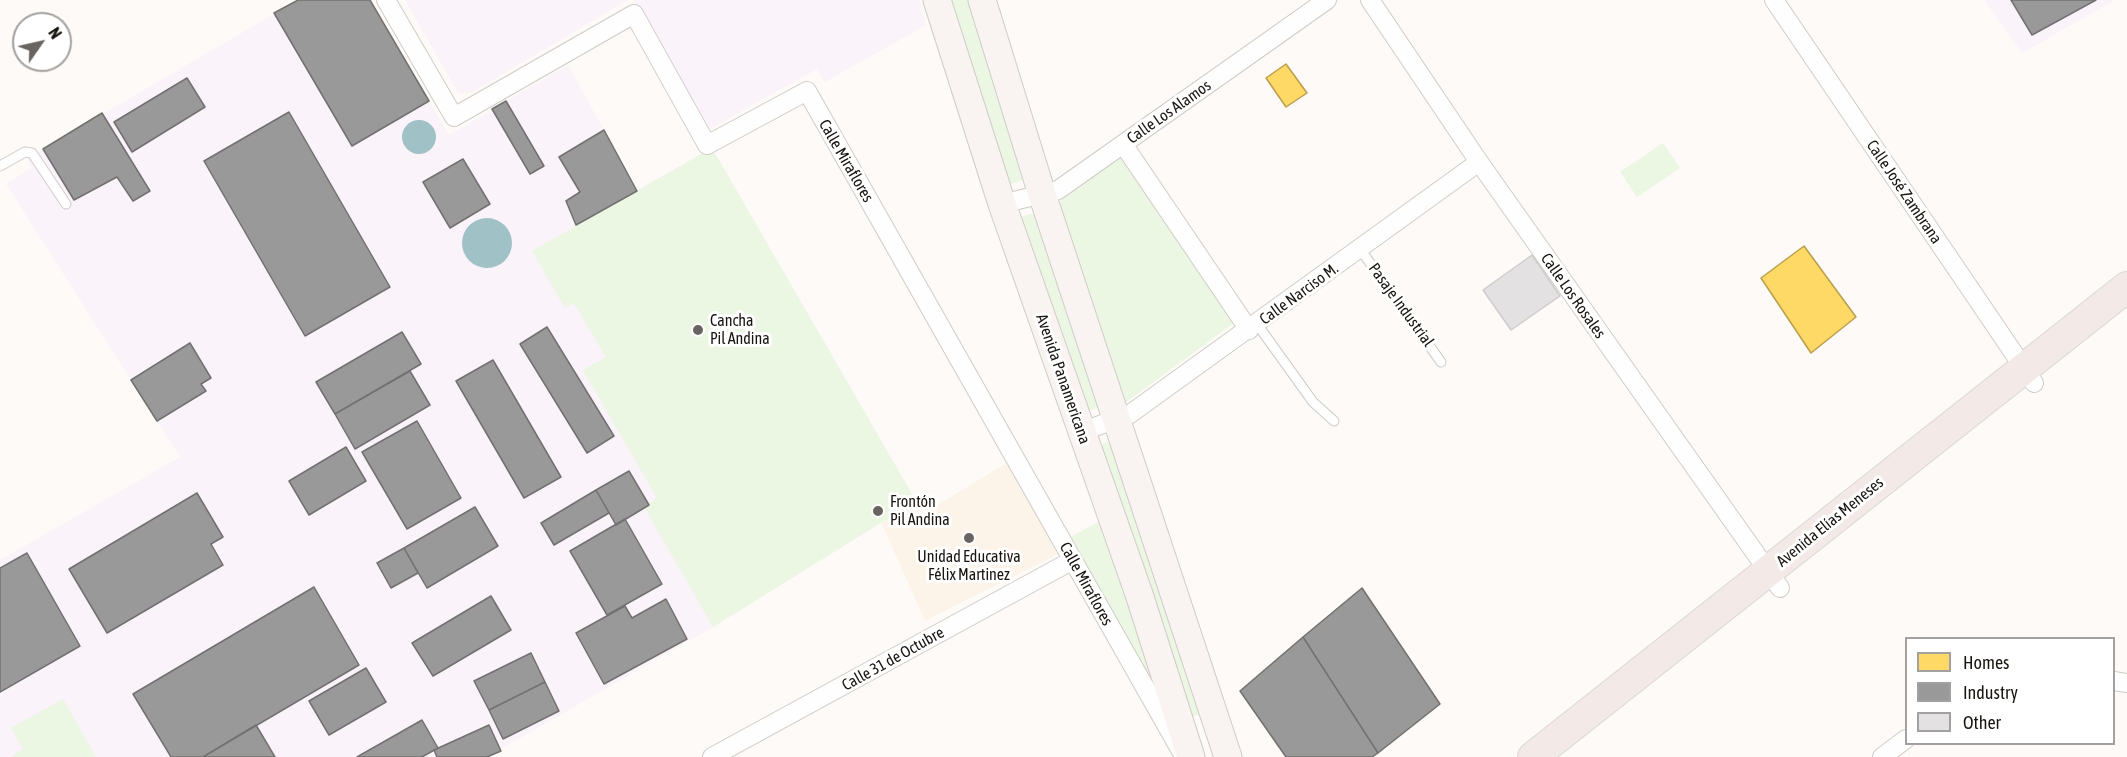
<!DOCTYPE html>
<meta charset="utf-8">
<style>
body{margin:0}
#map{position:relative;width:2127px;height:757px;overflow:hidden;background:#fdfaf7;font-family:"Asap Condensed",sans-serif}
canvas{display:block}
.legend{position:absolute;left:1905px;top:637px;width:210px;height:108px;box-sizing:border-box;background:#fff;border:2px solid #a3a19f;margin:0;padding:8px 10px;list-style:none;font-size:18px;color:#181410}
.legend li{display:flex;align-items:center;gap:12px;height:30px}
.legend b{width:30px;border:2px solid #a3a19f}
.north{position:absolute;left:12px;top:12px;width:60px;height:60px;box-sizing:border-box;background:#fff;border:2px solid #a3a19f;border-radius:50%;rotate:56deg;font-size:16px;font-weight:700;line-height:24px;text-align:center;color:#181410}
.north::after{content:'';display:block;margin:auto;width:21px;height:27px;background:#686461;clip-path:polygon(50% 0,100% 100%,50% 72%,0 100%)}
</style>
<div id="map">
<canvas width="2127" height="757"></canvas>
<ul class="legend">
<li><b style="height:16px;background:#ffd966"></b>Homes</li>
<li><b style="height:16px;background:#999"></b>Industry</li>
<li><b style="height:16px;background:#e3e1e1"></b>Other</li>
</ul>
<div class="north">N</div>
</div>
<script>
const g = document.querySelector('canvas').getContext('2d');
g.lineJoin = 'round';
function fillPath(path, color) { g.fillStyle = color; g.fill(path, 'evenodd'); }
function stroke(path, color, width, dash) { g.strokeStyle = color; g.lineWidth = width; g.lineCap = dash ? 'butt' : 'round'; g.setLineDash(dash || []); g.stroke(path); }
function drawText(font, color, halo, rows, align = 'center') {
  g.font = font + ' "Asap Condensed",sans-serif'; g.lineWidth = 6; g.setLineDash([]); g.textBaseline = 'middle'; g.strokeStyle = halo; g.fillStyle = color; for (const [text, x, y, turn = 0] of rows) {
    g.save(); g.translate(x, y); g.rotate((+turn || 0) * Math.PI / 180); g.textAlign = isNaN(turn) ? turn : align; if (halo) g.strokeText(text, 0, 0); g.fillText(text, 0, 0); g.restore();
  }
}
fillPath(new Path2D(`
 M 298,0 L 370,0 L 449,135 L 568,65 L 637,190 L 712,148 L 916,501 L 713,627 L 487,757 L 0,757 L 0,560 L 180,457 L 6,184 L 32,168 L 27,159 L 43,149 Z
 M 405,0 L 628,0 L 471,93 L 458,93 Z
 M 634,0 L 919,0 L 926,25 L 825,82 L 817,69 L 710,129 Z
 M 1984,0 L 2115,0 L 2022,53 Z`), '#faf3fa');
fillPath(new Path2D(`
 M 1008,462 L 1059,554 L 925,621 L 881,522 L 916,501 L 921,515 Z`), '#fcf4e8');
fillPath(new Path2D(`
 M 947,0 L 972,0 L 1029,178 L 1008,185 Z
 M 1663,143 L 1680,168 L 1637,197 L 1620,172 Z
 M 712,148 L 916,501 L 713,627 L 644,507 L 657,498 L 583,370 L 606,357 L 574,303 L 565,308 L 532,251 Z
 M 1122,156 L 1234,323 L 1125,403 L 1058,203 Z
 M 1038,212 L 1101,407 L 1082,413 L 1018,218 Z
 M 1110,442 L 1204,714 L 1191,717 L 1096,446 Z
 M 1104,519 L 1158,672 L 1147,677 L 1069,538 Z
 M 63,699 L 96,757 L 11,757 L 23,749 L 11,728 Z`), '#ebf6e3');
fillPath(new Path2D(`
 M402 137a17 17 0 1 1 34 0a17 17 0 1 1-34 0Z
 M462 243a25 25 0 1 1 50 0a25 25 0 1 1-50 0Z`), '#a0c1c5');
const homes = new Path2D(`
 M 1286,64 L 1307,93 L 1286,107 L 1266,78 Z
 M 1804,246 L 1856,317 L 1811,353 L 1761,278 Z`);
fillPath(homes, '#ffd966');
stroke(homes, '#ba9e4c', 1.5);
const industry = new Path2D(`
 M 298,0 L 370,0 L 429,101 L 352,146 L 274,13 Z
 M 2011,0 L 2096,0 L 2032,35 Z
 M 187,78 L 205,107 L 132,152 L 114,122 Z
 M 506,101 L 544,166 L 530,174 L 492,109 Z
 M 289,112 L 390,287 L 305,336 L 204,161 Z
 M 102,113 L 150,191 L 133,201 L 117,177 L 74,200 L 43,149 Z
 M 604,130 L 637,191 L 576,225 L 566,201 L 580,192 L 559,157 Z
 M 463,159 L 490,204 L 450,228 L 423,182 Z
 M 547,327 L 614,436 L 587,453 L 520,344 Z
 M 402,332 L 421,364 L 335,414 L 316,382 Z
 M 190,343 L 211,378 L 201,384 L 206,391 L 157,421 L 131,380 Z
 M 493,360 L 561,477 L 524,498 L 456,381 Z
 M 410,371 L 430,405 L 355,449 L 335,414 Z
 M 417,421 L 461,498 L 407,529 L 362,452 Z
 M 346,447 L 366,481 L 309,515 L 289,481 Z
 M 629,471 L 649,505 L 616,525 L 596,490 Z
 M 596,490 L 609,513 L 554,545 L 541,523 Z
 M 197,493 L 223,537 L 211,544 L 223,565 L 107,633 L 69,569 Z
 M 475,507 L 498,546 L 427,588 L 404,548 Z
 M 625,519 L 662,584 L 607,615 L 570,551 Z
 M 404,548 L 418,573 L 391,588 L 377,563 Z
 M 27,553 L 80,646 L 0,692 L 0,568 Z
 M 314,587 L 359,665 L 203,757 L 171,757 L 133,694 Z
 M 1362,588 L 1440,704 L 1378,753 L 1303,637 Z
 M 491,596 L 511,630 L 433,676 L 412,643 Z
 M 666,599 L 687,639 L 604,684 L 576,633 L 625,606 L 632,618 Z
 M 1303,637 L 1378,753 L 1372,757 L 1286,757 L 1240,691 Z
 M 531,653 L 545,682 L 489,710 L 474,681 Z
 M 366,668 L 386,702 L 329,735 L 309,701 Z
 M 545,682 L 559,711 L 503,739 L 489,710 Z
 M 422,720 L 438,748 L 422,757 L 357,757 Z
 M 256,725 L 275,757 L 203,757 Z
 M 489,725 L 501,751 L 487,757 L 437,757 L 434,750 Z`);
fillPath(industry, '#999');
stroke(industry, '#727170', 1.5);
const building = new Path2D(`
 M 1532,255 L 1560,296 L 1511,330 L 1483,290 Z`);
fillPath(building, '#e3e1e1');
stroke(building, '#cecccd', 1.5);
const service = new Path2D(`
 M 0,166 L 25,152 L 32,153 L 66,204
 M 1360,249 L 1441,362
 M 1257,324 L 1313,402 L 1334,421`);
const minor = new Path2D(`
 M 386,0 L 454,117 L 634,14 L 707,145 L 807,91 L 1181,751
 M 1370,0 L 1479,162 L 1780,588
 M 1774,0 L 2034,383
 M 1123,144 L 1249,330
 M 1002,204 L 1058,190 L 1327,0
 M 1081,432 L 1130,414 L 1479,162
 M 2114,681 L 2127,683
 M 712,757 L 1073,560
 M 1882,757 L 1906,739`);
const secondary = new Path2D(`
 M 937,0 L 1002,204 L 1139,594 L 1191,757
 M 982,0 L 1042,194 L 1228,757`);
const primary = new Path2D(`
 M 1533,757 L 2127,287`);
stroke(service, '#cfccc8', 11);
stroke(minor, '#cfccc8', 20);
stroke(secondary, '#cfccc8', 29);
stroke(primary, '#d9d8d5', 32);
stroke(service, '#fffefe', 9);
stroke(minor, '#fffefe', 18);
stroke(secondary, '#f9f4f2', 27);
stroke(primary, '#f3eae7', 30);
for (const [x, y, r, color] of [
 [698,330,6,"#686461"],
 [878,511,6,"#686461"],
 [969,538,6,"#686461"]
]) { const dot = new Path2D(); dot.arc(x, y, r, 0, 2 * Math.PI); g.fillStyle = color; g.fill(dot); stroke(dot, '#fff', 2); }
drawText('16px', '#181410', '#fff', [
 ["Calle Los Alamos",1169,112,-35],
 ["Calle Miraflores",846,161,60],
 ["Calle José Zambrana",1904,192,56],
 ["Calle Narciso M.",1299,294,-36],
 ["Calle Los Rosales",1573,296,55],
 ["Pasaje Industrial",1401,305,54],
 ["Avenida Panamericana",1063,379,71],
 ["Avenida Elías Meneses",1830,522,-39],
 ["Calle Miraflores",1086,584,61],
 ["Calle 31 de Octubre",893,659,-29]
]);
drawText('16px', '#181410', '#fff', [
 ["Cancha",710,321],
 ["Pil Andina",710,339],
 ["Frontón",890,502],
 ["Pil Andina",890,520],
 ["Unidad Educativa",969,557,"center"],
 ["Félix Martinez",969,575,"center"]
], 'left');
</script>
